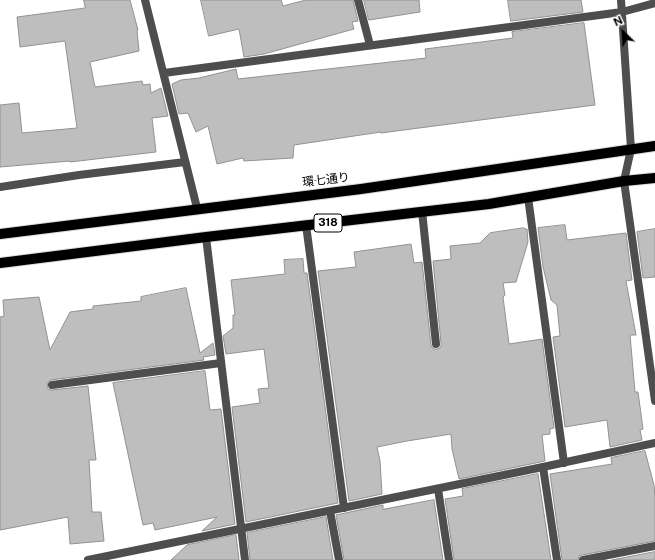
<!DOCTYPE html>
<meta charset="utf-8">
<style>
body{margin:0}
#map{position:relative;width:655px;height:560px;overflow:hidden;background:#fff;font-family:"Public Sans",sans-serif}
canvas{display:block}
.north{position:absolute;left:603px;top:12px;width:40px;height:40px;-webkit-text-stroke:3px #fff;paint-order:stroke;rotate:335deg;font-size:11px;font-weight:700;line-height:16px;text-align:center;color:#000}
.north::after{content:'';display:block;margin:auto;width:14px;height:18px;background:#000;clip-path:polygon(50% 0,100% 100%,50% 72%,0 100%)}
</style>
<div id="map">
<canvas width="655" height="560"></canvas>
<div class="north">N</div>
</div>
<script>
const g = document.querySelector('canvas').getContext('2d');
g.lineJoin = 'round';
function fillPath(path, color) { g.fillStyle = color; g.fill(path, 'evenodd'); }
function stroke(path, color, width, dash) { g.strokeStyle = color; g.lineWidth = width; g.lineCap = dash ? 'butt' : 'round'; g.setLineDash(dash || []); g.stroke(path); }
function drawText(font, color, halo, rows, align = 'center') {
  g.font = font + ' "Public Sans","Noto Sans JP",sans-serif'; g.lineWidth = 3; g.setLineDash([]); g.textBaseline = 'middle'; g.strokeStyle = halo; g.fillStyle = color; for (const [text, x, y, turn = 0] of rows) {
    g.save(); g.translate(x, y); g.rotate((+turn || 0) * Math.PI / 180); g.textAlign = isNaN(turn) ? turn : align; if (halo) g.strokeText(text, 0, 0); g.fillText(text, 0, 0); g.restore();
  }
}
const building = new Path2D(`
 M 84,0 L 130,0 L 138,30 L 137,30 L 139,51 L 90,62 L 95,87 L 142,81 L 143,85 L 150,84 L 151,93 L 161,88 L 168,116 L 152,118 L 156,152 L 70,162 L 70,161 L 0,167 L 0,105 L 19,103 L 22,133 L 77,128 L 65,41 L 20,47 L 17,17 L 85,8 Z
 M 201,0 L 281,0 L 283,6 L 306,0 L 353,0 L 358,21 L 352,22 L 354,29 L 264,54 L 244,57 L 239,29 L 209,36 Z
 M 364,0 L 419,0 L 420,12 L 369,20 Z
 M 508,0 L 581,0 L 583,12 L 511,21 Z
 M 584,23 L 595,105 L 381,133 L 381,132 L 294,145 L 293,158 L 244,161 L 243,158 L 217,164 L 208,126 L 196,132 L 188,113 L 179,114 L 172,84 L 181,80 L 199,78 L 236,69 L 238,79 L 426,58 L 425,49 L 513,38 L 512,32 Z
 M 565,225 L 567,240 L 626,233 L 632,280 L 626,281 L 636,335 L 630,335 L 635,392 L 638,392 L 643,429 L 640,430 L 642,440 L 610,447 L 607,420 L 565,427 L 553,337 L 560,336 L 557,305 L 551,300 L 543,267 L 538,228 Z
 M 524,228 L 525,229 L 527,229 L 528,242 L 516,282 L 503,283 L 505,295 L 503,297 L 509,344 L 542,339 L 554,428 L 550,429 L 550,434 L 542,435 L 545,461 L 459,479 L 452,449 L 451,434 L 407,441 L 377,447 L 380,461 L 382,494 L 349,501 L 318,271 L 356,267 L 354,252 L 411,244 L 414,263 L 422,262 L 431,345 L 433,349 L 437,349 L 441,347 L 441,343 L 433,261 L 451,259 L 450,246 L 480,243 L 490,233 Z
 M 655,229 L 655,277 L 643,278 L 637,232 Z
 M 303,259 L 304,273 L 307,273 L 338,503 L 246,522 L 232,407 L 260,403 L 258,389 L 269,388 L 264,349 L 226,354 L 223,336 L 233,328 L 233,315 L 235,315 L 231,280 L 285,274 L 284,260 Z
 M 186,288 L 200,353 L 213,343 L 215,355 L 203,357 L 204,360 L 51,380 L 47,383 L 48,389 L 52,390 L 88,386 L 96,460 L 89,460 L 92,512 L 101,512 L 104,541 L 70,544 L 68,517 L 0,530 L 0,317 L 4,316 L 3,300 L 39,297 L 50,350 L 70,312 L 93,309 L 93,306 L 141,301 L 141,297 Z
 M 205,371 L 210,410 L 221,409 L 235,524 L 202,531 L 217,517 L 155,530 L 153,523 L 143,525 L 113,383 Z
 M 645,451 L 654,485 L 655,497 L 655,541 L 582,555 L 579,556 L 578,560 L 562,560 L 550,474 L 612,464 L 611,458 Z
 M 538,474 L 551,560 L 454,560 L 445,499 L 463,496 L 462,489 Z
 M 434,500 L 443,560 L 344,560 L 336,515 L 383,505 L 383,509 Z
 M 326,517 L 333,560 L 250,560 L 247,533 Z
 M 236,535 L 239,560 L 171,560 L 187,545 Z
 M 655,552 L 655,560 L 612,560 Z`);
fillPath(building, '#bebebe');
stroke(building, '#929292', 1);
const primary = new Path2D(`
 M 0,234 L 361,189 L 655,146
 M 0,263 L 206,237 L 489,204 L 624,181 L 655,178`);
stroke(primary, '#dbdbdb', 12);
stroke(new Path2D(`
 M 528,197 L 564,463
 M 306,225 L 344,508
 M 52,385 L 221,363
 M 543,467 L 557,560
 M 438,489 L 449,560
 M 330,511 L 339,560
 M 583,560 L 655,546`), '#4e4e4e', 8);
stroke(new Path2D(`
 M 145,0 L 197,208
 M 358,0 L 370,45
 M 621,0 L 631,149 L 624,181 L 655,401
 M 164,73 L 622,12 L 655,3
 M 0,187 L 79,175 L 185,162
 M 422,211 L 436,344
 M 206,237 L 245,560
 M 88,560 L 543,467 L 655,443`), '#4e4e4e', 8);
stroke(primary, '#000', 10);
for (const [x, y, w] of [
 [328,223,28]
]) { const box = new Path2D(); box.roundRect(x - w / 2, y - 9, w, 18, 3); g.fillStyle = '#fff'; g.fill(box); stroke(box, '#000', 1); }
drawText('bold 11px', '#000', null, [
 ["318",328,223]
]);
drawText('12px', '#000', '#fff', [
 ["環七通り",326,180,-7]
]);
</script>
